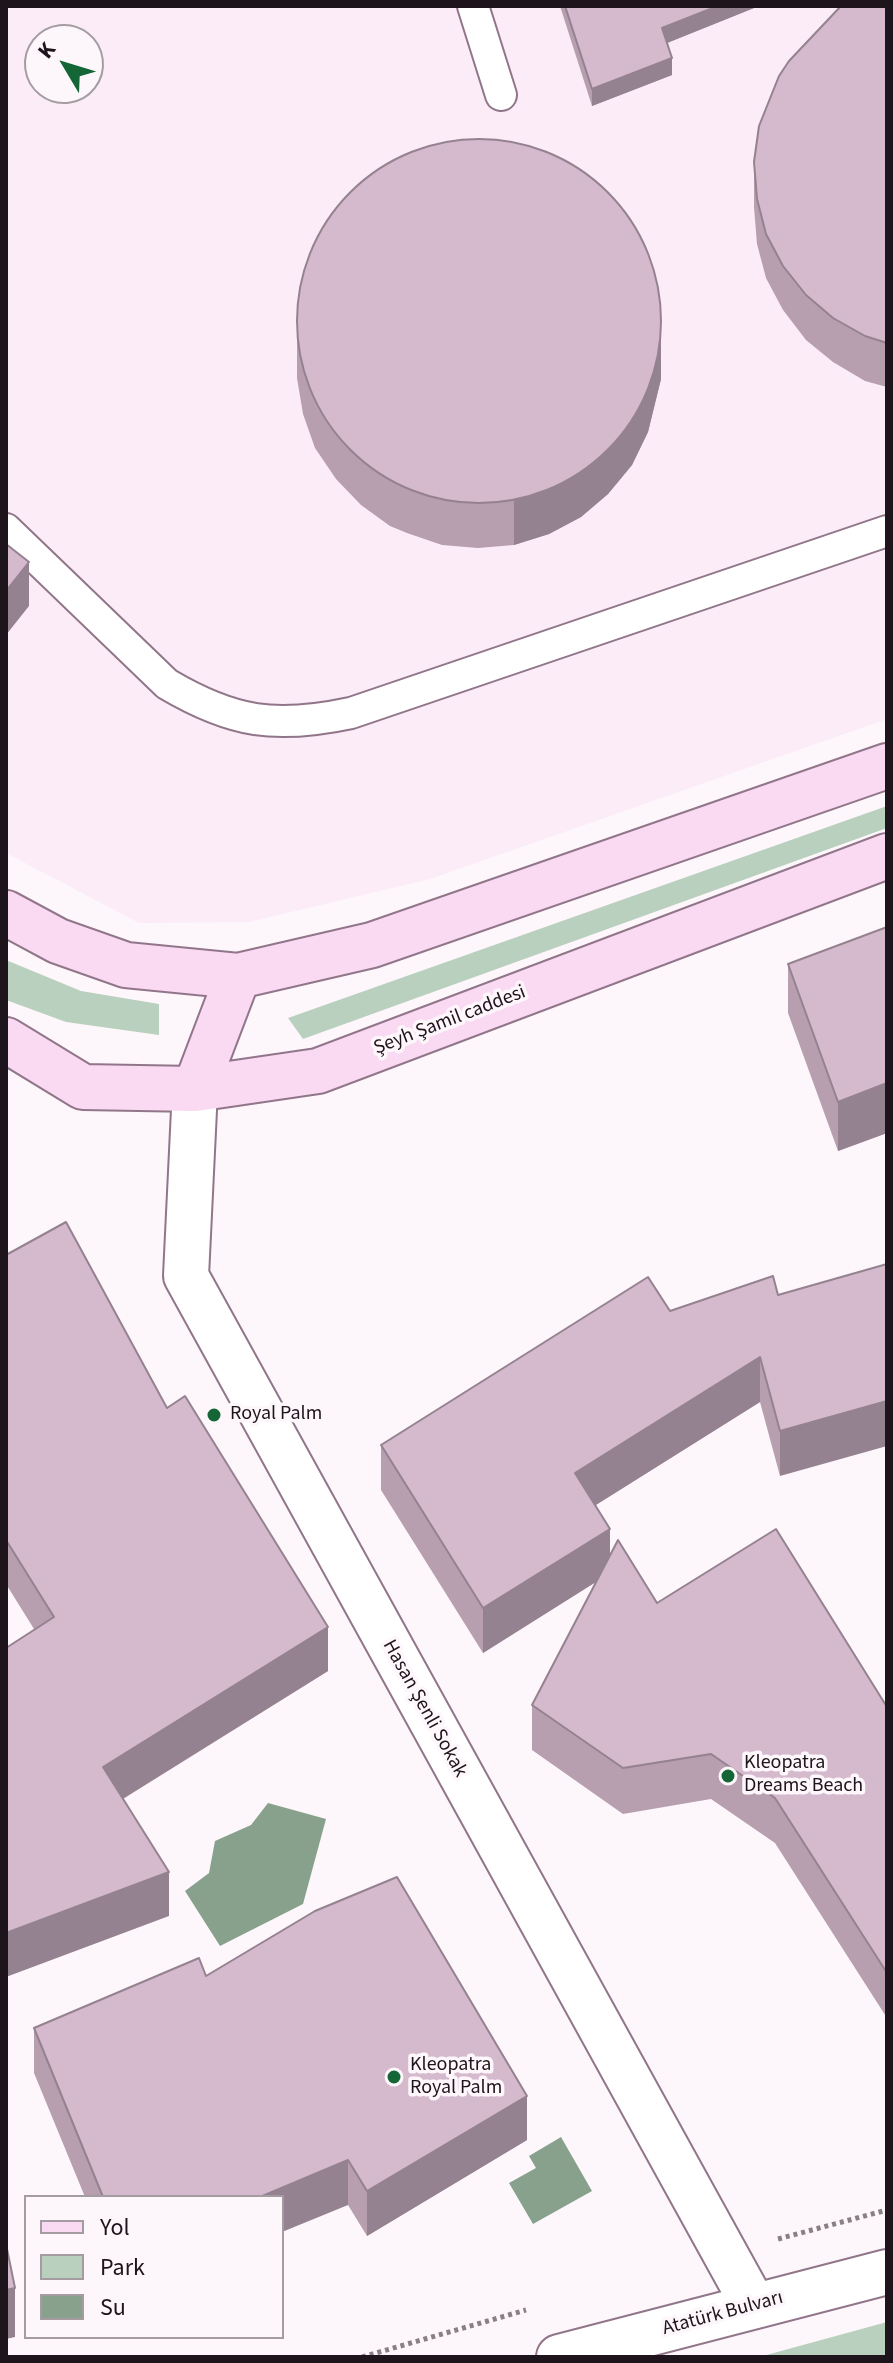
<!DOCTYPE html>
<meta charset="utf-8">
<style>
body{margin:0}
#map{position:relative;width:893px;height:2363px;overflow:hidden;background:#fdf7fb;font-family:"Source Sans 3",sans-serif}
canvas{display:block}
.frame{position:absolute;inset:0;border:8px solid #1e141b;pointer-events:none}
.legend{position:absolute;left:24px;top:2195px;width:260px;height:144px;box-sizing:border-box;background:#fdf7fb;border:2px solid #a49ca1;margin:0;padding:10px 14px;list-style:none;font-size:24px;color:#1e141b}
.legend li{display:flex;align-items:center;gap:16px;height:40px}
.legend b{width:40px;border:2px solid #a49ca1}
.north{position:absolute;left:24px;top:24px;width:80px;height:80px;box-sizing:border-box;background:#fdf7fb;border:2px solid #a49ca1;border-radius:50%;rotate:308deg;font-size:22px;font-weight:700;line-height:32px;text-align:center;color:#1e141b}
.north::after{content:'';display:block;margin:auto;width:28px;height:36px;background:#156636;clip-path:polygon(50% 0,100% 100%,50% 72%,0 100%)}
</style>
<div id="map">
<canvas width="893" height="2363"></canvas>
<div class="frame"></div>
<ul class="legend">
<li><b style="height:10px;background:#fad9f2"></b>Yol</li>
<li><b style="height:22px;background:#bad0bf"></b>Park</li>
<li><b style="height:22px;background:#87a18d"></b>Su</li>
</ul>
<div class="north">K</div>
</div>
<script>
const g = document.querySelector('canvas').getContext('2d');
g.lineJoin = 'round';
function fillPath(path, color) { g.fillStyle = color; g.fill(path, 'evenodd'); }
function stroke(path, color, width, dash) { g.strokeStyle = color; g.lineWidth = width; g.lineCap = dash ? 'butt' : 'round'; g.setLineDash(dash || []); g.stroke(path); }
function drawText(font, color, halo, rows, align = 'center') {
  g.font = font + ' "Source Sans 3",sans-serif'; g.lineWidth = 7; g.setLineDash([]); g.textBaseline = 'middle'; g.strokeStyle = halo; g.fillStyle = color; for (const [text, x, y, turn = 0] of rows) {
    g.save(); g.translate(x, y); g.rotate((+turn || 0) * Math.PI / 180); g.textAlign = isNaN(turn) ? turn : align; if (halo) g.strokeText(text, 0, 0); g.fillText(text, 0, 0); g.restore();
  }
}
fillPath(new Path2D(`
 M 6,6 L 887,6 L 887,719 L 430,879 L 249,922 L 139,923 L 6,853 ZM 40,40 L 88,40 L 88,88 L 40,88 Z`), '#fbecf7');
fillPath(new Path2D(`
 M 887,806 L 887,828 L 303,1039 L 288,1018 Z
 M 6,960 L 81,991 L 159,1004 L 159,1035 L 66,1022 L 6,1000 Z
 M 887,2322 L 887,2357 L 759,2357 Z`), '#bad0bf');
fillPath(new Path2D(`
 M 268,1803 L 326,1819 L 303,1904 L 220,1946 L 185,1891 L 209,1873 L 215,1841 L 251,1825 Z
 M 561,2137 L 592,2191 L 533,2224 L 509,2183 L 536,2168 L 529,2156 Z`), '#87a18d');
const service = new Path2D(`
 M 473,6 L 501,95
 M 6,529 L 167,684 C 233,723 276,729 351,713 L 887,531`);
const minor = new Path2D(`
 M 195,1089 L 186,1276 L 754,2306`);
const tertiary = new Path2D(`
 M 559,2357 L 887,2272`);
const secondary = new Path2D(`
 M 6,913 L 58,941 L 126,965 L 238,976 L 372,945 L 887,766
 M 6,1040 L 83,1087 L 195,1089 L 318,1071 L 887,856
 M 195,1089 L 238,976`);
stroke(service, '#91768a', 34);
stroke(minor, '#91768a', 48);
stroke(tertiary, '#91768a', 48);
stroke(secondary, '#91768a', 48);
stroke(new Path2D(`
 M 778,2239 L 887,2210
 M 362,2357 L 526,2310`), '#888086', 5, [4, 4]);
stroke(service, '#fff', 30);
stroke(minor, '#fff', 44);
stroke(tertiary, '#fff', 44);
stroke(secondary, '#fad9f2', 44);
fillPath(new Path2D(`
 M 560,6 L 759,6 L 667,43 L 672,75 L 592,106 Z
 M 887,6 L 887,387 L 865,381 L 833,362 L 806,340 L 783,310 L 766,278 L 757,244 L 754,207 L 754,162 Z
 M 297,334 L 661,379 L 648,432 L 632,465 L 608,494 L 581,517 L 549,534 L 514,545 L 478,548 L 442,545 L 407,533 L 390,526 L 361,505 L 336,479 L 315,448 L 303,414 L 297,378 Z
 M 887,927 L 887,1133 L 838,1151 L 788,1013 L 788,964 Z
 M 6,1255 L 167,1408 L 328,1671 L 123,1799 L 169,1916 L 34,1629 L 6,1584 Z
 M 887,1264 L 780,1476 L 760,1402 L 596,1505 L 610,1555 L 657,1603 L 887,1707 L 887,2018 L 775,1843 L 711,1799 L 623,1814 L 532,1750 L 532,1705 L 596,1582 L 483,1653 L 381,1490 L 381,1445 L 670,1311 L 778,1295 Z
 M 206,1976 L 527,2140 L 367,2236 L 348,2205 L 282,2197 L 85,2197 L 34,2073 L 34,2028 Z`), '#b79fb0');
fillPath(new Path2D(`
 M 718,6 L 759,6 L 662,45 L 662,28 Z
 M 672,58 L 672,75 L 592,106 L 592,89 Z
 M 661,335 L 661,379 L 648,432 L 632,465 L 608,494 L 581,517 L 549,534 L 514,545 L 514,500 Z
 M 29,562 L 29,606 L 6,635 L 6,591 Z
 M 887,1083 L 887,1133 L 838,1151 L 838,1102 Z
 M 760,1357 L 760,1402 L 575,1518 L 575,1473 Z
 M 887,1401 L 887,1446 L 780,1476 L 780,1431 Z
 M 610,1529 L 610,1573 L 483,1653 L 483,1608 Z
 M 328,1627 L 328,1671 L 103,1811 L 103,1767 Z
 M 169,1872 L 169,1916 L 6,1977 L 6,1933 Z
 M 527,2096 L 527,2140 L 367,2236 L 367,2191 Z
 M 348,2160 L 348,2205 L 282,2232 L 282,2197 L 260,2197 Z
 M 15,2288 L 15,2337 L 6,2339 L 6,2290 Z`), '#958290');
const building = new Path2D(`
 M 565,6 L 718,6 L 662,28 L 672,58 L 592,89 Z
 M 841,6 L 887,6 L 887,343 L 865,336 L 833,318 L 806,295 L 783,266 L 766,234 L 757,199 L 754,162 L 759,126 L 779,76 L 789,61 Z
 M297 321a182 182 0 1 1 364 0a182 182 0 1 1-364 0Z
 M 6,544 L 29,562 L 6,591 Z
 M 887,927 L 887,1083 L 838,1102 L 788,964 Z
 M 66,1222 L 167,1408 L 185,1396 L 328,1627 L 103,1767 L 169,1872 L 6,1933 L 6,1648 L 54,1617 L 6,1540 L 6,1255 Z
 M 887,1264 L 887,1401 L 780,1431 L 760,1357 L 575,1473 L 610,1529 L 483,1608 L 381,1445 L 648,1277 L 670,1311 L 773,1276 L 778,1295 Z
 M 776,1529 L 887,1707 L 887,1973 L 775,1798 L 711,1754 L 623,1768 L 532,1705 L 618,1540 L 657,1603 Z
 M 397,1877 L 527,2096 L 367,2191 L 348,2160 L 260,2197 L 103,2197 L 34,2028 L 199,1958 L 206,1976 L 315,1911 Z
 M 6,2244 L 15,2288 L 6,2290 Z`);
fillPath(building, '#d5b9cd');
stroke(building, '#958290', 2);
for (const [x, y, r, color] of [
 [214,1415,8,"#156636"],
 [728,1776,8,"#156636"],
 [394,2077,8,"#156636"]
]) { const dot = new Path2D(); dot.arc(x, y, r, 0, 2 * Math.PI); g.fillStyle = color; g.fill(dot); stroke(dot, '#fdf7fb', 3); }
drawText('20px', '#1e141b', '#fdf7fb', [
 ["Şeyh Şamil caddesi",450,1021,-21],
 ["Hasan Şenli Sokak",424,1709,61],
 ["Atatürk Bulvarı",723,2314,-15]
]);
drawText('20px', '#1e141b', '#fdf7fb', [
 ["Royal Palm",230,1415],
 ["Kleopatra",744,1764],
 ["Dreams Beach",744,1787],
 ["Kleopatra",410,2066],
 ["Royal Palm",410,2089]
], 'left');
</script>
